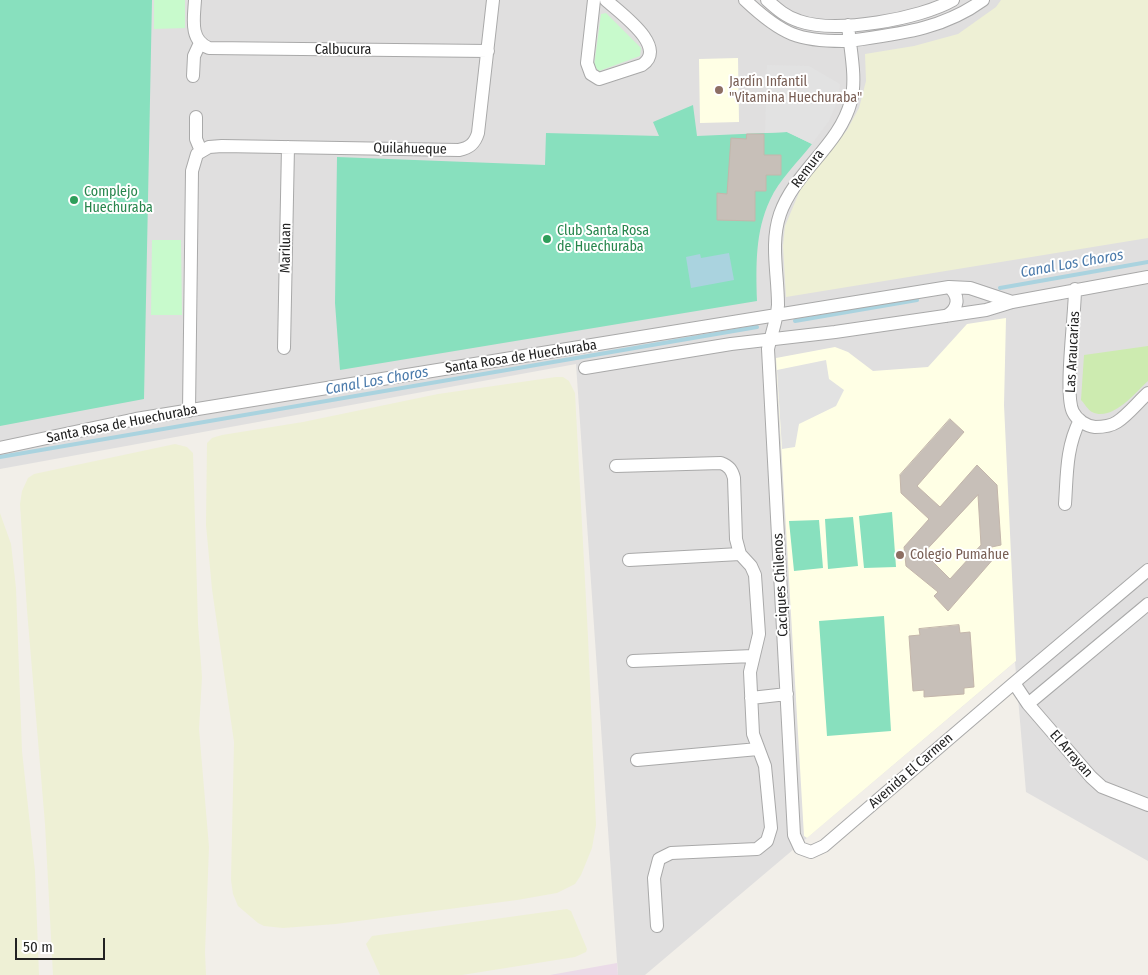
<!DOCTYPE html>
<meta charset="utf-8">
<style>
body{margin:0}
#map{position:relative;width:1148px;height:975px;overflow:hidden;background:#f2efe9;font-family:"Fira Sans Condensed",sans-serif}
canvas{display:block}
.scale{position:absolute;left:15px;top:938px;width:90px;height:22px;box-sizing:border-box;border:2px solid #222;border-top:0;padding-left:6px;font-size:15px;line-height:18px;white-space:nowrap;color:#222;-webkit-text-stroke:4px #fff;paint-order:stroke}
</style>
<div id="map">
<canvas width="1148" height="975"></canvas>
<div class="scale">50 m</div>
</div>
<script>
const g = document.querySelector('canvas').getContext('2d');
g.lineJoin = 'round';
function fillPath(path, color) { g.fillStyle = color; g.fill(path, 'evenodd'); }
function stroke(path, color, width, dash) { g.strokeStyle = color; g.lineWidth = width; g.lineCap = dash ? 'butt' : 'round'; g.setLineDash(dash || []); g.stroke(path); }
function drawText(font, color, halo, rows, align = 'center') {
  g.font = font + ' "Fira Sans Condensed",sans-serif'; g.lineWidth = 4; g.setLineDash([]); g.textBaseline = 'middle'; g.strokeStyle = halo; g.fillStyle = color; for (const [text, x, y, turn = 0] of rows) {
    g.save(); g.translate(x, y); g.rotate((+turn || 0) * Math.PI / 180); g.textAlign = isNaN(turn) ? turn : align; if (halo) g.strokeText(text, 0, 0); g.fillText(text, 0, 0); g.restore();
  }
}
fillPath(new Path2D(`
 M 0,0 L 1148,0 L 1148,861 L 1026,792 L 1015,662 L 645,975 L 618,975 L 576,364 L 0,469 Z`), '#e0dfdf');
fillPath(new Path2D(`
 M 617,963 L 618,975 L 550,975 Z`), '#ebdbe8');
fillPath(new Path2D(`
 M 738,58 L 739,122 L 700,123 L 699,59 Z
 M 1006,318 L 1004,405 L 1016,661 L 807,838 L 804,836 L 776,358 L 835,347 L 848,352 L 873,371 L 928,367 L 967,324 Z`), '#ffffe5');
fillPath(new Path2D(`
 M 1001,0 L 1148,0 L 1148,238 L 786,297 L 783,246 L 785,226 L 801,188 L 847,130 L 859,108 L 866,81 L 865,54 L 914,46 L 958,34 L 996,7 Z
 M 556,377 L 563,377 L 569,381 L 575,393 L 588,637 L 596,825 L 592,848 L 581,875 L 575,884 L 557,893 L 517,900 L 336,924 L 283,928 L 264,926 L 258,923 L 238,906 L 233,894 L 231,880 L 234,742 L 212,589 L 206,525 L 207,443 L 212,438 L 222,435 L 303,422 L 438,394 Z
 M 175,444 L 187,447 L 193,453 L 198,624 L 202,677 L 199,729 L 209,847 L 205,952 L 206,975 L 53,975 L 45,824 L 27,610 L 20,504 L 22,491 L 28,478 L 34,474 Z
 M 0,513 L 11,544 L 16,588 L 22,751 L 35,871 L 39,975 L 0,975 Z
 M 567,909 L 571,911 L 587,949 L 586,952 L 575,957 L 462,975 L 380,975 L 366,944 L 372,936 Z`), '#eef0d5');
fillPath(new Path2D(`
 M 1148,346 L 1148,381 C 1135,393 1112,422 1092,412 C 1088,410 1084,403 1081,400 L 1084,355 Z`), '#cdebb0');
fillPath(new Path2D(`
 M 154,0 L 185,0 L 185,28 L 154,29 Z
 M 606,13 L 641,48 L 640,56 L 599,71 L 594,66 L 601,14 Z
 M 152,240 L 181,240 L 182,315 L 151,315 Z`), '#c8facc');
fillPath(new Path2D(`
 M 0,0 L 152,0 L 144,399 L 0,426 Z
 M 693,105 L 697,136 L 787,132 L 812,144 C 798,162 779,180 770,200 C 755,232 756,266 757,301 L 340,370 L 335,303 L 337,157 L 545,165 L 546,133 L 659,136 L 653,122 Z
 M 892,512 L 896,567 L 864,568 L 859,516 Z
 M 853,517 L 858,566 L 828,569 L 825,519 Z
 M 819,520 L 823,568 L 794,571 L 789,521 Z
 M 884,616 L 891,731 L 827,736 L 819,621 Z`), '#88e0be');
fillPath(new Path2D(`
 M 767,65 L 809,66 L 840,84 L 838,100 L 829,121 L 812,144 L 787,132 L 765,133 Z
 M 826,360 L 829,379 L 844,390 L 836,406 L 799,424 L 795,447 L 782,449 L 777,370 Z`), '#e2e2e2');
fillPath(new Path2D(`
 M 729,253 L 734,280 L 691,288 L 686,257 L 700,254 L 701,258 Z`), '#aad3df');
stroke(new Path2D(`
 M 1000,288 L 1148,262
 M 795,321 L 917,300
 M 0,457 L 757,327`), '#aad3df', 4);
const building = new Path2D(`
 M 747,134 L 764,134 L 764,155 L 781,155 L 781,175 L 766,175 L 766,191 L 755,191 L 755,221 L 717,220 L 717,193 L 727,194 L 731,138 L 746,139 Z
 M 950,419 L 964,432 L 917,486 L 940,507 L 977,465 L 997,485 L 1001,545 L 987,548 L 995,557 L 948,611 L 934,596 L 938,592 L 906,566 L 904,547 L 929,519 L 901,493 L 900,475 ZM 978,495 L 981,545 L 950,579 L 924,553 Z
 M 959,625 L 960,633 L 970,632 L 974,687 L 964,688 L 964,694 L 924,697 L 924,690 L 913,691 L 909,636 L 920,635 L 919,629 Z`);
fillPath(building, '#c7bfb8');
stroke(building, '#c4b6ab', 1);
const minor = new Path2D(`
 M 195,0 C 194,18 189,40 209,48 L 488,51
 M 594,0 L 587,63 L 591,74 L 599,79 L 642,65 C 669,47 620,13 606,0
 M 745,0 C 782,35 799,42 849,41 C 897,34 942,30 983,0
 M 767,0 C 777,9 786,17 799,21 C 836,34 920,19 953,0
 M 848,25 C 850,49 857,78 851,101 C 840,145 795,171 780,214 C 770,244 778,273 778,305 C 777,320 771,335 768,349 L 794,835 L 800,848 L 811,852 L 824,846 L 1014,683
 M 193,76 L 194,56 L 200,43
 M 196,117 L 196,139 L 201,151
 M 1075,289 C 1075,315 1064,395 1073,412 C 1077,420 1086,426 1095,427 C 1102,427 1111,426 1117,422 C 1128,415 1138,402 1148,393
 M 946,316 C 959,309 960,296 949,287
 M 284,348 L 288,147
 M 585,368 L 731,344 L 835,332 L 986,310 L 1012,302 L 1148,277
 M 189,411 L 192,171 L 197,154 L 209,147 L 222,146 L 459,150 C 470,148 475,143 478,133 L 493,0
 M 0,448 L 136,419 L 949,287 L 970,288 L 1012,302
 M 616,466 L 721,463 C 729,466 732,470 734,478 L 736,539 L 740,554 L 751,566 L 755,575 L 759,634 L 750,672 L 753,734 L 765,766 L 771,828 L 767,841 L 757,849 L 671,853 L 659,859 L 654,878 L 657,926
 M 1065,504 C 1067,475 1066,447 1080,420
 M 629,560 L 740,554
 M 1148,570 L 1014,683 L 1028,704 L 1091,777 L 1102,787 L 1148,805
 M 633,661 L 753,656
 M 751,698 L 787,694
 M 1028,704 L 1148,604
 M 637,760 L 758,749`);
stroke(minor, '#a9a9a9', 14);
stroke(minor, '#fff', 12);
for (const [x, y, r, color] of [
 [719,90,5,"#8d6e63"],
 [74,200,5,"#2e9e5b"],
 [547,239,5,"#2e9e5b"],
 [900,555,5,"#8d6e63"]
]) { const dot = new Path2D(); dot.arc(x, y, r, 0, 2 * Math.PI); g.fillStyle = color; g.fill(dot); stroke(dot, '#fff', 2); }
drawText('14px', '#222', '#fff', [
 ["Calbucura",343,50],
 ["Quilahueque",410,149,1],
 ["Remura",808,169,-53],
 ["Mariluan",286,248,-89],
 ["Las Araucarias",1073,352,-87],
 ["Santa Rosa de Huechuraba",521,357,-9],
 ["Santa Rosa de Huechuraba",122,424,-11],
 ["Caciques Chilenos",781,585,-93],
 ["El Arrayan",1071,754,49],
 ["Avenida El Carmen",911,771,-41]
]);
drawText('14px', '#785e54', '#fff', [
 ["Jardín Infantil",729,82],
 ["\"Vitamina Huechuraba\"",729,98],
 ["Colegio Pumahue",910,555]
], 'left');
drawText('14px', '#27864d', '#fff', [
 ["Complejo",84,192],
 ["Huechuraba",84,208],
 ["Club Santa Rosa",557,231],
 ["de Huechuraba",557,247]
], 'left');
drawText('italic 15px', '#4a7aab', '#fff', [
 ["Canal Los Choros",1072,264,-10],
 ["Canal Los Choros",377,381,-10]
]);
</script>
